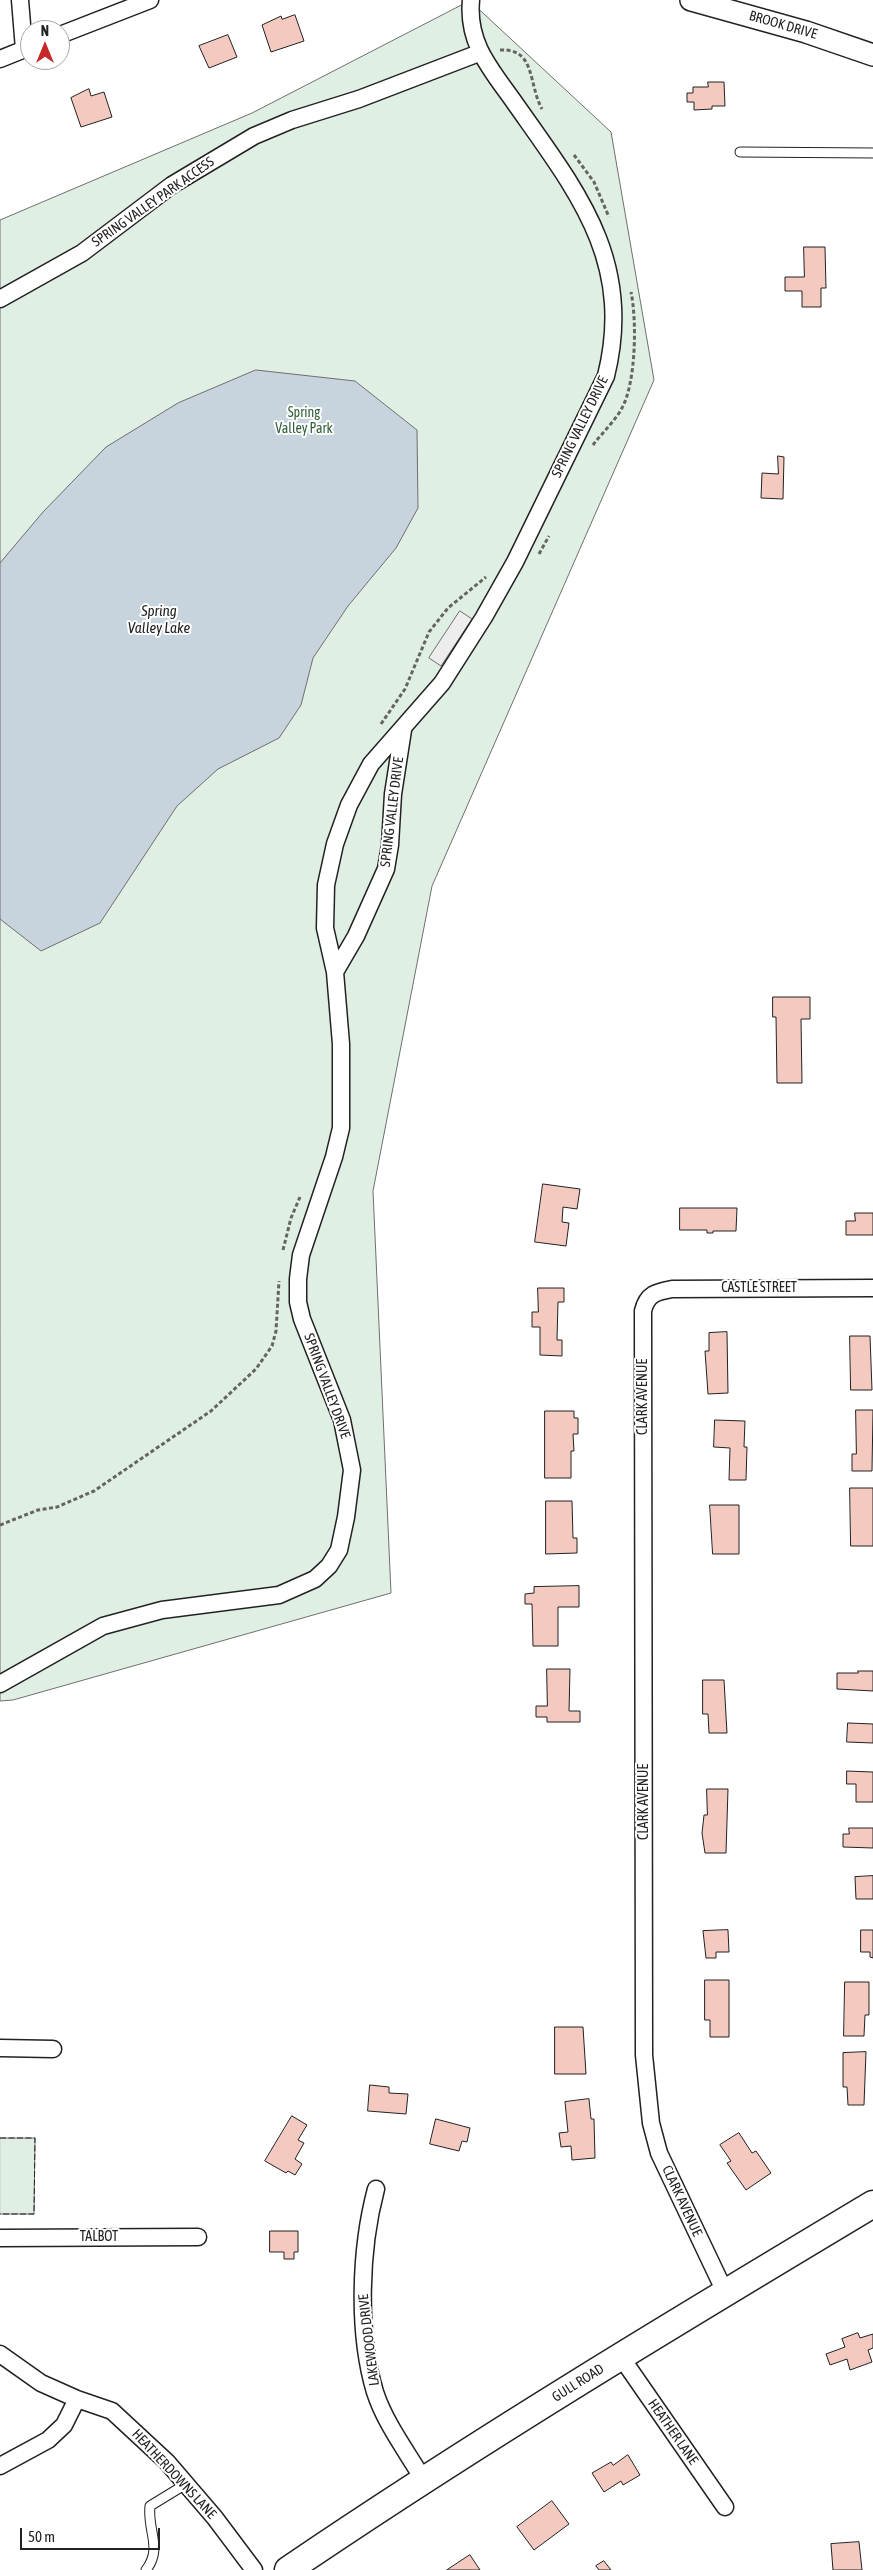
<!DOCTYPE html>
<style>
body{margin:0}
#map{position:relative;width:873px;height:2570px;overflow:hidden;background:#fff;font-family:"Asap Condensed",sans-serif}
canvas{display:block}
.north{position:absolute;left:20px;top:20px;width:50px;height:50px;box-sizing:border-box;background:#fff;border:1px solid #a7a7a7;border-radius:50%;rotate:0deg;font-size:14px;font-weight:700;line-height:20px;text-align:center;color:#222}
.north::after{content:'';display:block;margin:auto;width:18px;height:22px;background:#c62828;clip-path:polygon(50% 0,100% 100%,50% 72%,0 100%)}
.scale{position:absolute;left:20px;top:2528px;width:140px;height:22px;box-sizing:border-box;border:2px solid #222;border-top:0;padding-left:6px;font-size:15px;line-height:18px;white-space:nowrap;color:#222;-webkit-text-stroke:4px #fff;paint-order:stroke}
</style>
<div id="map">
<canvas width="873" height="2570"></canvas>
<div class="north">N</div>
<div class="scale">50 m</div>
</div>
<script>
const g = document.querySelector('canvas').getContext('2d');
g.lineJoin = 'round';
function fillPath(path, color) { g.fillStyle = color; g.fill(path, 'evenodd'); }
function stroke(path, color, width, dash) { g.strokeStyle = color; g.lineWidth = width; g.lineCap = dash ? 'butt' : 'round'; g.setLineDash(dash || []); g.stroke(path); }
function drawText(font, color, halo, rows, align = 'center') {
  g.font = font + ' "Asap Condensed",sans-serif'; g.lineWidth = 4; g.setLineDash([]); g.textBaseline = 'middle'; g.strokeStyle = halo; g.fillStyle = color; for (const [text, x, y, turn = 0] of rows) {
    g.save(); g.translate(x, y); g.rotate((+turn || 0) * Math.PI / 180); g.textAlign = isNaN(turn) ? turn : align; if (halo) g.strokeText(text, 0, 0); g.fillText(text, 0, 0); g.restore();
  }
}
const green = new Path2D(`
 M 470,1 L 611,132 L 654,380 L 432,886 L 373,1191 L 391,1593 L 13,1700 L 0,1701 L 0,220 L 252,113 Z
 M 0,2138 L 35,2138 L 34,2214 L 0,2214 Z`);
fillPath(green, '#e0efe3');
stroke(green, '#6f6f6f', 1);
const parking = new Path2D(`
 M 460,611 L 472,619 L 441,666 L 429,658 Z`);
fillPath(parking, '#ededed');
stroke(parking, '#6f6f6f', 1);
const water = new Path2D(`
 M 256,370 L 355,381 L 417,430 L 418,508 L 396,548 L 348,606 L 313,658 L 301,705 L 279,738 L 218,769 L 177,806 L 100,923 L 41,951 L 0,919 L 0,563 L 43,512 L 106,447 L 178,403 Z`);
fillPath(water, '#c7d3dd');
stroke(water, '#6f6f6f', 1);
const building = new Path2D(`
 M 295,15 L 304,41 L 271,52 L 262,25 L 281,16 L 282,19 Z
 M 228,35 L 237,57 L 209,68 L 199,46 Z
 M 708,82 L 724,82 L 725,106 L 712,106 L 712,109 L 694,110 L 694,102 L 687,102 L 687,93 L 693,93 L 693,87 L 708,87 Z
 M 89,89 L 91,96 L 104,92 L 112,117 L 81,127 L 71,98 Z
 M 804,247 L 825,247 L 826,288 L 821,288 L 821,307 L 802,307 L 802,291 L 785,291 L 785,277 L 804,277 Z
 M 778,456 L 784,457 L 783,499 L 761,498 L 762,473 L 778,474 Z
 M 773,997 L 810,997 L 810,1019 L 801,1019 L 802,1083 L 777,1083 L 776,1017 L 773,1017 Z
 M 543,1184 L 580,1189 L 577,1209 L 563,1207 L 562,1222 L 569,1223 L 566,1246 L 535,1242 Z
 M 680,1208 L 737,1208 L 736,1231 L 713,1231 L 713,1233 L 707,1233 L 707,1230 L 680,1230 Z
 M 855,1213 L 873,1213 L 873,1235 L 846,1235 L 846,1221 L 855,1221 Z
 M 538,1288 L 564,1288 L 564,1302 L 558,1302 L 557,1340 L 562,1340 L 562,1356 L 540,1355 L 540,1327 L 532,1327 L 532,1312 L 538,1312 Z
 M 727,1332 L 728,1393 L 708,1394 L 705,1351 L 709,1351 L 709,1333 Z
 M 850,1336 L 870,1336 L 872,1390 L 851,1390 Z
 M 856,1410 L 873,1410 L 872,1471 L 852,1471 L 852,1454 L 856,1454 Z
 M 545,1411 L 574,1411 L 574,1418 L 578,1418 L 578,1434 L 573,1434 L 574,1451 L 571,1451 L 571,1478 L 545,1478 Z
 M 715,1420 L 745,1421 L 744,1447 L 747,1447 L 746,1480 L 729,1480 L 730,1448 L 714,1447 Z
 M 850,1488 L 873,1488 L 873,1546 L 851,1546 Z
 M 546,1501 L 572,1501 L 573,1538 L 577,1538 L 577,1553 L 546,1554 Z
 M 710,1505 L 739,1505 L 739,1554 L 713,1554 Z
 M 579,1586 L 579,1607 L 558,1607 L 558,1646 L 533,1646 L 532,1604 L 525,1604 L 525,1594 L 534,1593 L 534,1587 Z
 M 547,1669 L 570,1669 L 569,1711 L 580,1711 L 580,1722 L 547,1722 L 547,1717 L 536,1717 L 536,1706 L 547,1706 Z
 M 858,1671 L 873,1671 L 873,1691 L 837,1689 L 837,1673 L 858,1673 Z
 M 703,1680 L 724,1680 L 727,1733 L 709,1733 L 708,1714 L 703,1714 Z
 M 848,1723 L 873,1724 L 873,1743 L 847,1742 Z
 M 847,1771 L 873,1772 L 873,1802 L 856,1802 L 856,1784 L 847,1784 Z
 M 707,1789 L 728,1789 L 726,1853 L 705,1853 L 702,1833 L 704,1815 L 707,1815 Z
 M 849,1828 L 873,1828 L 873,1848 L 843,1847 L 843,1834 L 849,1834 Z
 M 873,1876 L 873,1899 L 856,1899 L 855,1877 Z
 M 728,1930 L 729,1952 L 716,1952 L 716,1958 L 706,1958 L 703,1931 Z
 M 861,1930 L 873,1930 L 873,1958 L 870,1957 L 870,1952 L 861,1952 Z
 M 705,1980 L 729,1980 L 729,2037 L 710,2037 L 710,2020 L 705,2020 Z
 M 845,1982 L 869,1982 L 869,2015 L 865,2015 L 864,2036 L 844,2036 Z
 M 555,2027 L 583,2027 L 586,2074 L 555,2074 Z
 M 866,2052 L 864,2105 L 848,2105 L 847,2087 L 843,2087 L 843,2053 Z
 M 370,2085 L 389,2087 L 389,2093 L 408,2094 L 406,2114 L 368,2111 Z
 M 589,2099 L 591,2119 L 594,2119 L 595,2158 L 572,2160 L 571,2146 L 561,2147 L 559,2133 L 568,2132 L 565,2102 Z
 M 292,2116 L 307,2125 L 298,2140 L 304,2143 L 295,2159 L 302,2164 L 295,2175 L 288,2171 L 286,2173 L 265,2161 Z
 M 436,2119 L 470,2128 L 467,2142 L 462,2141 L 459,2151 L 430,2144 Z
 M 739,2133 L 752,2153 L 756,2151 L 771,2173 L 746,2190 L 727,2163 L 731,2161 L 720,2145 Z
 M 270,2231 L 298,2231 L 298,2252 L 294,2252 L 294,2259 L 284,2259 L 284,2252 L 270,2252 Z
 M 858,2333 L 860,2338 L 873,2334 L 873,2348 L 868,2350 L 872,2362 L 850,2370 L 847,2359 L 830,2365 L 826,2354 L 845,2347 L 842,2339 Z
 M 628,2455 L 640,2475 L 623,2485 L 621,2481 L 604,2492 L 592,2473 L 611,2462 L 613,2465 Z
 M 552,2501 L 569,2524 L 534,2550 L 517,2527 Z
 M 859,2542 L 862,2570 L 833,2570 L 831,2544 Z
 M 470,2555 L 480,2570 L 447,2570 Z
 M 604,2561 L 611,2570 L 599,2570 L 596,2566 Z`);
fillPath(building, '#f3c9c0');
stroke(building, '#222', 1);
const service = new Path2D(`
 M 740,152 L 873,153
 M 146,2570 C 163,2548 147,2531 150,2506 L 186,2484`);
const minor = new Path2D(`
 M 20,0 L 24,49
 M 60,35 L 150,0
 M 0,59 L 30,47
 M 0,299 L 82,253 L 172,185 L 254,136 L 292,120 L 359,99 L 479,53
 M 335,972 L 356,936 L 386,869 L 390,845 L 393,794 L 403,730
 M 0,1684 L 103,1626 L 162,1610 L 279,1595 L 315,1579 L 329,1566 L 339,1550 L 346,1517 L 352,1470 L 342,1420 L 302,1319 L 298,1302 L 298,1279 L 301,1255 L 334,1157 L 341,1128 L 341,1044 L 335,972 L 325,928 L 326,885 L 335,844 L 349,805 L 371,764 L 442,683 L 484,617 L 515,562 L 606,376 C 635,259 575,189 512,99 C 489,67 467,42 471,0
 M 0,2048 L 53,2049
 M 376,2189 C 360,2249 357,2332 375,2392 C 385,2423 407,2452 423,2479
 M 0,2238 L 198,2237
 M 725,2292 L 659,2153 L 651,2123 L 644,2055 L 643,1311 C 647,1294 656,1292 672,1289 L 873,1288
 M 0,2354 L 41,2383 L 77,2399 L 112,2411 L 167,2462 L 215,2518 L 254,2570
 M 621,2357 L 725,2507
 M 0,2466 L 48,2440 L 64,2425 L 77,2399`);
const tertiary = new Path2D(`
 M 691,0 L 806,32 L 873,55`);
const primary = new Path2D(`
 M 288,2570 C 478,2441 676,2322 873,2204`);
stroke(service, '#222', 11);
stroke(minor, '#222', 19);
stroke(tertiary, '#222', 24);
stroke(primary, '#222', 29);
stroke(new Path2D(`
 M 500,50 C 536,48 528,84 542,109
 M 574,155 L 594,182 L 609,217
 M 593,445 C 602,433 615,421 622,408 C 636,382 637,321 631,292
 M 539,554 L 549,536
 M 381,724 L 405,689 L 429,632 L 448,608 L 486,577
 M 283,1250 L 291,1218 L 300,1197
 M 0,1525 L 38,1510 L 57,1507 L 94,1491 L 211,1411 L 256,1369 L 272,1346 L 276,1331 L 279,1281`), '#646464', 3, [4, 2.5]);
stroke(service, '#fff', 9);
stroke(minor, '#fff', 16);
stroke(tertiary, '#fff', 21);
stroke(primary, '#fff', 26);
stroke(new Path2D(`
 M 0,2138 L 35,2138 L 34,2214 L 0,2214`), '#222', 1, [6, 2.5]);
drawText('14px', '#222', '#fff', [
 ["BROOK DRIVE",783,25,16],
 ["SPRING VALLEY PARK ACCESS",153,202,-35],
 ["SPRING VALLEY DRIVE",580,427,-64],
 ["SPRING VALLEY DRIVE",392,812,-83],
 ["CASTLE STREET",759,1288],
 ["SPRING VALLEY DRIVE",327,1386,70],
 ["CLARK AVENUE",643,1397,-90],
 ["CLARK AVENUE",644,1802,-90],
 ["CLARK AVENUE",682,2201,65],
 ["TALBOT",99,2237],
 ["LAKEWOOD DRIVE",369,2340,-97],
 ["GULL ROAD",578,2383,-32],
 ["HEATHER LANE",673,2432,55],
 ["HEATHERDOWNS LANE",174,2474,47]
]);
drawText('14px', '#2f5e38', '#fff', [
 ["Spring",304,413],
 ["Valley Park",304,429]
]);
drawText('italic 15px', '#222', '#fff', [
 ["Spring",159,611],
 ["Valley Lake",159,628]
]);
</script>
